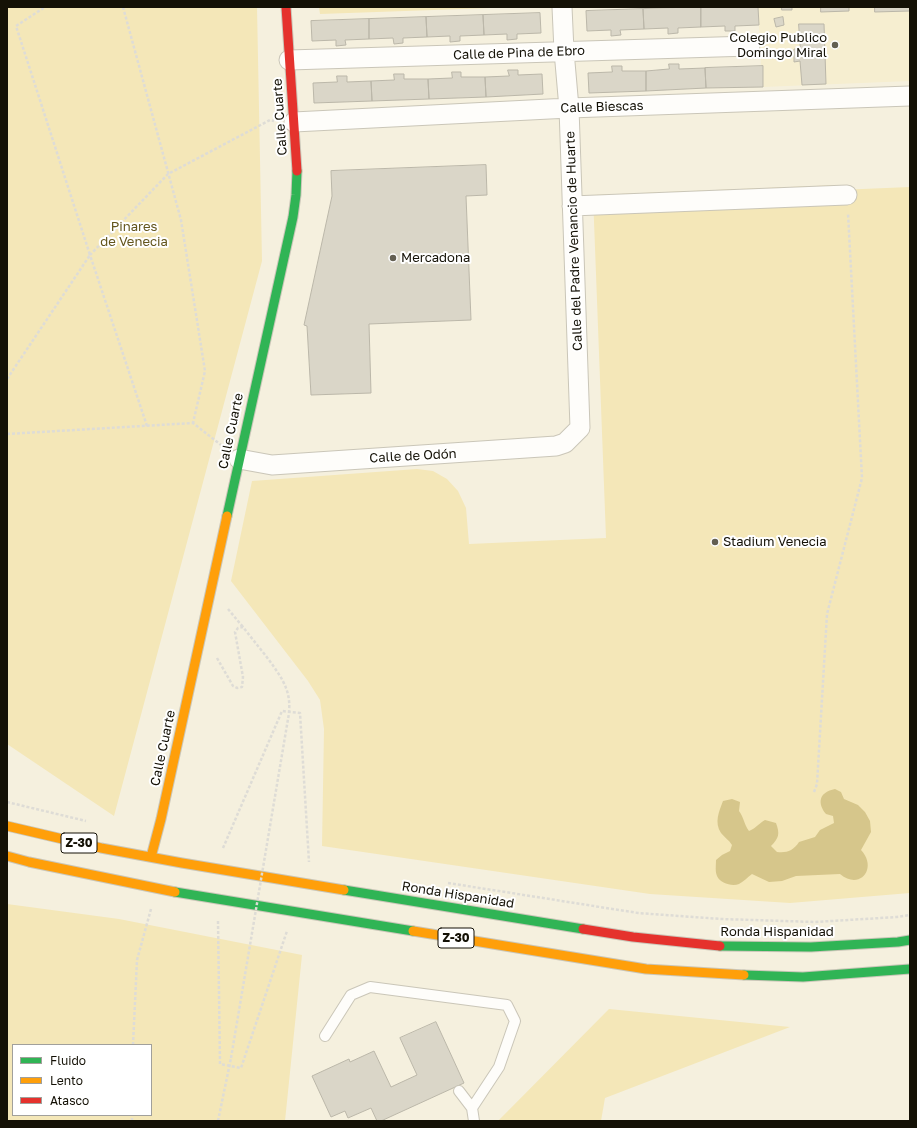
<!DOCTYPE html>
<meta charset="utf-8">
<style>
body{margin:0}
#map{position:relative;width:917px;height:1128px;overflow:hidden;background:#f5f0de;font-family:"Golos Text",sans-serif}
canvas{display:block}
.frame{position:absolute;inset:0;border:8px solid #141106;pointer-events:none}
.legend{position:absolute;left:12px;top:1044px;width:140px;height:72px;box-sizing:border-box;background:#fff;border:1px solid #a1a09b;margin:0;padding:5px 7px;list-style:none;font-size:12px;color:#141106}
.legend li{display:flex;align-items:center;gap:8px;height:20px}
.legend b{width:20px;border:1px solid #a1a09b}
</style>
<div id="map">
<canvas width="917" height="1128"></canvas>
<div class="frame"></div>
<ul class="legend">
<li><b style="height:5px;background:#30b455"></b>Fluido</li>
<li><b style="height:5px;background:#ff9f0a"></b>Lento</li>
<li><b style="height:5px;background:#e5322d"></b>Atasco</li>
</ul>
</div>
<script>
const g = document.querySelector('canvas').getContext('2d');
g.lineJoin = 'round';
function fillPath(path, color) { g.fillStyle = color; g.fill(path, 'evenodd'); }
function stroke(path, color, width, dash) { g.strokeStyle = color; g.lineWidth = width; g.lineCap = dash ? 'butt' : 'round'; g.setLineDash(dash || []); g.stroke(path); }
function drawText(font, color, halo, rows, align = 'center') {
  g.font = font + ' "Golos Text",sans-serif'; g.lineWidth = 4; g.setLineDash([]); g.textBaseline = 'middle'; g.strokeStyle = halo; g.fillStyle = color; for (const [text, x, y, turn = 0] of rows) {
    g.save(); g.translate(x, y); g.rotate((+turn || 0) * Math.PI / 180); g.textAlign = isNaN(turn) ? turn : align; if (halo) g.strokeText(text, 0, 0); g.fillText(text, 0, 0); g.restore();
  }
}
fillPath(new Path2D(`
 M 758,7 L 910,7 L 910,81 L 763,87 L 763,67 L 761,67 Z`), '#f6eed0');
fillPath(new Path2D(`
 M 7,7 L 257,7 L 262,261 L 114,816 L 7,744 Z
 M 319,7 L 519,7 L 320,14 Z
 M 838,185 L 838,190 L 910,187 L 910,893 L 790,903 L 650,894 L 322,846 L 324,729 L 320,700 L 308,681 L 231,581 L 252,481 L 417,469 L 433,471 L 447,479 L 458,491 L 466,508 L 469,544 L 606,538 L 593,195 Z
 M 7,904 L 119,919 L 302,955 L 285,1121 L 7,1121 ZM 13,1045 L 151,1045 L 151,1115 L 13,1115 Z
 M 609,1009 L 790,1027 L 605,1098 L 601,1121 L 498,1121 Z`), '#f4e7b8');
fillPath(new Path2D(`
 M 835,789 L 841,792 L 844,799 L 858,805 L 865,812 L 870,821 L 871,832 L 861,850 C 878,868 860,891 840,874 L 796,876 L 782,881 L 769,882 L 752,874 C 748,877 743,882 739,884 C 732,887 720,883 717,876 C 715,871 716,866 716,860 L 722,855 L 730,851 L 732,845 C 729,840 724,837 721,833 C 714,822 719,812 723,801 L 732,799 L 740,802 L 739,811 C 744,818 744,824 749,831 C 755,829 758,824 765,820 L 776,823 C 780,834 779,838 771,846 L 777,852 C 787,853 793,851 799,842 L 815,837 L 820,830 L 834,823 L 833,816 L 826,814 C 817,803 819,792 835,789 Z`), '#d6c68b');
const building = new Path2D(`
 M 701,7 L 758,7 L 759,25 L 735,26 L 735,31 L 725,31 L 725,26 L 701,27 Z
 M 701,7 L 701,27 L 678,28 L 678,33 L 668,34 L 668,28 L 644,29 L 643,9 Z
 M 782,7 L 792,7 L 792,10 L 782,10 Z
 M 821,7 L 849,7 L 849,11 L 821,12 Z
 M 875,7 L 910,7 L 910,11 L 875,12 Z
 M 643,9 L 644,29 L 620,30 L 621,35 L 611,36 L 611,30 L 587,31 L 586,11 Z
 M 540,13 L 541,33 L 517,34 L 517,39 L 507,40 L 507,34 L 484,35 L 483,15 Z
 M 483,15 L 484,35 L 460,36 L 460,41 L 450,42 L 450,36 L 427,37 L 426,17 Z
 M 426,17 L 427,37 L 403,38 L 403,43 L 394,44 L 393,38 L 369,39 L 369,19 Z
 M 783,17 L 784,25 L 776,27 L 774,19 Z
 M 369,19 L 369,39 L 345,40 L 346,45 L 336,46 L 336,40 L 312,41 L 311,21 Z
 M 799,24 L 824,24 L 826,84 L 802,85 L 800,61 L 794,62 L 794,49 L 800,49 Z
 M 669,64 L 679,64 L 679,69 L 705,68 L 706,88 L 646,91 L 646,71 L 669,69 Z
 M 612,66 L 622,66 L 622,71 L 646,71 L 646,91 L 589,93 L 588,73 L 612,72 Z
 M 763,66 L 763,87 L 706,88 L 705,68 Z
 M 508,70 L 518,70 L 518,75 L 542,74 L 543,94 L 486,97 L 485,77 L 509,76 Z
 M 452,72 L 461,72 L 461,77 L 485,77 L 486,97 L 429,99 L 428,79 L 452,78 Z
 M 394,74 L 404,74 L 404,79 L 428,79 L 429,99 L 372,101 L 371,81 L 394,80 Z
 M 337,76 L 347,76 L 347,82 L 371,81 L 372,101 L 314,103 L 313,83 L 337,82 Z
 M 486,165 L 487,195 L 466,196 L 471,320 L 369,324 L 371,393 L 311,395 L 307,326 L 304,325 L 332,196 L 331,171 Z
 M 436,1022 L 464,1083 L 381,1121 L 377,1121 L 371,1108 L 348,1118 L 345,1111 L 331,1117 L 312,1076 L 349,1059 L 350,1062 L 374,1051 L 391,1087 L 417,1075 L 400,1038 Z`);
fillPath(building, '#dad6c8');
stroke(building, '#bbb7a9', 1);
const lane = new Path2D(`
 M 325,1036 L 351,995 L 370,987 L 507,1005 L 515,1021 L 499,1067 L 472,1108
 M 459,1091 L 472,1108 L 474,1121`);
const street = new Path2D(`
 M 289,60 L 750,46
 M 294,122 L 569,108 L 910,96
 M 572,206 L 847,195
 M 239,459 L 272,465 L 556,446 L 565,443 L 580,428 L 569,108 L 564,51 L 562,7`);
const fast = new Path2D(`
 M 227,516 L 293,217 L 296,195 L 297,171
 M 344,890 L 583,929
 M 175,892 L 413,931
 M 720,946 L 811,947 L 898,942 L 910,940
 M 744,975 L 803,977 L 910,969`);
const slow = new Path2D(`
 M 7,826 L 101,848 L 182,863 L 344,890
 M 7,856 L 29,862 L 175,892
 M 151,857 L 161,819 L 227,516
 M 413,931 L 646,969 L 744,975`);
const jam = new Path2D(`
 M 286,7 L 297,171
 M 583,929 L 633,937 L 720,946`);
stroke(lane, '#cac6b8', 12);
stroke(street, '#cac6b8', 21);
stroke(fast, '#cac6b8', 11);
stroke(slow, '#cac6b8', 11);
stroke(jam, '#cac6b8', 11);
stroke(new Path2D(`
 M 123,7 L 181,220 L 205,371 L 193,423
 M 7,379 L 90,255 L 16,26 L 45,7
 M 147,426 L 90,255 L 168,174 L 270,120 L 274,121
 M 7,434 L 193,423 L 221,445
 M 228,609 L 243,627
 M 217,658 L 233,686 L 237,688 L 242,687 L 243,677 L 235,632 L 238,628 L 243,627 C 255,643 280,671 286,688 C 290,698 290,709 288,719
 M 814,792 L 817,784 L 827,614 L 862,478 L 848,213
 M 7,802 L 86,821
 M 223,848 L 282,711 L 300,713 L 309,862
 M 448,883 L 638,913 L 721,919 L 815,922 L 897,917 L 910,915
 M 218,921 L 220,1064 L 241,1068 L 287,931
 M 133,1045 L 137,960 L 151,909
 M 132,1121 L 132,1115
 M 218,1121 L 231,1058`), '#dedcd6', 2.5, [3, 2]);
stroke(lane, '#fefdfa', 10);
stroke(street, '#fefdfa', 19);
stroke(fast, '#30b455', 9);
stroke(slow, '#ff9f0a', 9);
stroke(jam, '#e5322d', 9);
stroke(new Path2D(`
 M 231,1058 L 288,719`), '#dedcd6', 2.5, [3, 2]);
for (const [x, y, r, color] of [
 [835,45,4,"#635f52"],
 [393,258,4,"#635f52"],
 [715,542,4,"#635f52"]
]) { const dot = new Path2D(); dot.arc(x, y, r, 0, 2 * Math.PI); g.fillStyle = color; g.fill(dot); stroke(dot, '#fff', 1.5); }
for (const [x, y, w] of [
 [79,843,36],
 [456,938,36]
]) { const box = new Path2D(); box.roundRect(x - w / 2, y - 10, w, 20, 3); g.fillStyle = '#fff'; g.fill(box); stroke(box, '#141106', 1); }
drawText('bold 12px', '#141106', null, [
 ["Z-30",79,843],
 ["Z-30",456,938]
]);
drawText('13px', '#141106', '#fff', [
 ["Colegio Publico",827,38,"right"],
 ["Domingo Miral",827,53,"right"],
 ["Mercadona",401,258],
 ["Stadium Venecia",723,542]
], 'left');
drawText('13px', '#141106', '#fff', [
 ["Calle de Pina de Ebro",519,53,-2],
 ["Calle Biescas",602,107,-2],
 ["Calle Cuarte",280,117,-94],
 ["Calle del Padre Venancio de Huarte",574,241,-92],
 ["Calle Cuarte",231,431,-78],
 ["Calle de Odón",413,456,-3],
 ["Calle Cuarte",163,748,-78],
 ["Ronda Hispanidad",458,895,9],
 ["Ronda Hispanidad",777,932]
]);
drawText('13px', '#63551c', '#fff', [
 ["Pinares",134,227],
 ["de Venecia",134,242]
]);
</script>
